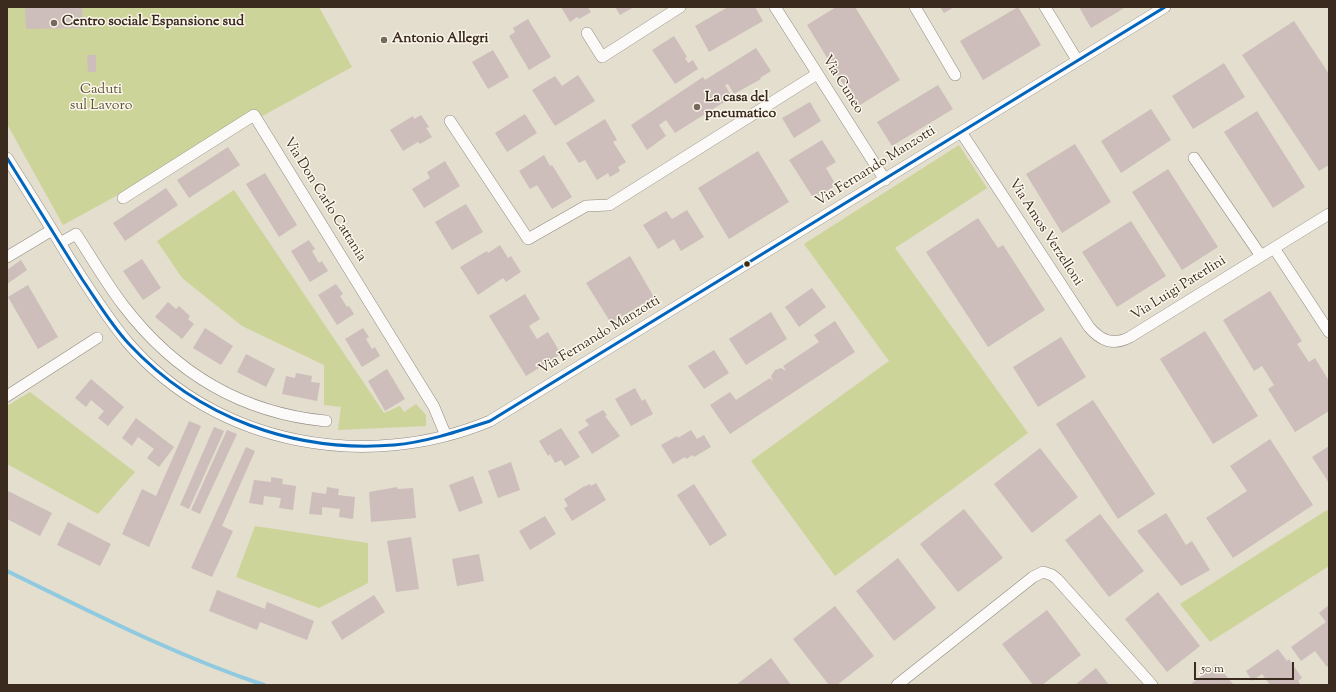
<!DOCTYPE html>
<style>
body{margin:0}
#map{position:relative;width:1336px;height:692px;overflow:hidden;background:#e3decd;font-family:"Sorts Mill Goudy",serif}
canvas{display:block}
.frame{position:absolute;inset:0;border:8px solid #3b2a1e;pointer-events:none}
.scale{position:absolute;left:1194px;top:662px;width:100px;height:18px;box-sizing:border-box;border:2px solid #3b2a1e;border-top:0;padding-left:5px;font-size:12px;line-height:14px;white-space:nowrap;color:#3b2a1e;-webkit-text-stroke:3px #fbf7ec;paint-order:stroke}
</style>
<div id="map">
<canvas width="1336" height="692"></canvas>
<div class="frame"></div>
<div class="scale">50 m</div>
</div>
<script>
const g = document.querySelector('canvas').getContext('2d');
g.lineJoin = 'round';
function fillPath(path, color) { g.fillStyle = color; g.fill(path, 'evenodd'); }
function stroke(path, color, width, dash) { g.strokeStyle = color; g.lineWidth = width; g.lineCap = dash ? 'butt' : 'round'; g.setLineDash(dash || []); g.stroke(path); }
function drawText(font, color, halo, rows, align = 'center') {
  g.font = font + ' "Sorts Mill Goudy",serif'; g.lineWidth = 3; g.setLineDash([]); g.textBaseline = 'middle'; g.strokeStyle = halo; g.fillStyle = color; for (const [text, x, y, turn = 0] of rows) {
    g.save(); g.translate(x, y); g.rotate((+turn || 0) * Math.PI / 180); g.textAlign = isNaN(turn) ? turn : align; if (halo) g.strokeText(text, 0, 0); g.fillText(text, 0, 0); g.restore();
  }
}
fillPath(new Path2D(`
 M 7,7 L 319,7 L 352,67 L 63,225 L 7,124 Z
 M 959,145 L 987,188 L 895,248 L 1028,433 L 835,576 L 751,461 L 889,361 L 804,244 Z
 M 234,190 L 384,413 L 400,406 L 404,412 L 416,404 L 426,415 L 426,426 L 338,430 L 341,407 L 324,405 L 324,365 L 242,326 L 182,278 L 157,241 Z
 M 30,392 L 135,472 L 98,514 L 7,464 L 7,406 Z
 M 1327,510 L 1329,513 L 1329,566 L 1210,642 L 1180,604 Z
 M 255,526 L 368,543 L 368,583 L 319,608 L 236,577 Z`), '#cdd499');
stroke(new Path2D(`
 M 7,571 C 91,612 174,655 264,685`), '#8fcae0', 4);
fillPath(new Path2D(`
 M 25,7 L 82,7 L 83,28 L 26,29 Z
 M 561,7 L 588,7 L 591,12 L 579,19 L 577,17 L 570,22 Z
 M 615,7 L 634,7 L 620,15 Z
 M 728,7 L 755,7 L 763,21 L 709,52 L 695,26 Z
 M 836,7 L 855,7 L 900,80 L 857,107 L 807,25 Z
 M 940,7 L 954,7 L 944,13 Z
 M 1018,7 L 1041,45 L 983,80 L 960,41 Z
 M 1079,7 L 1126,7 L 1091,28 Z
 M 528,19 L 551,57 L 529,70 L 509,36 L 515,32 L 513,28 Z
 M 1294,21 L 1329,74 L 1329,165 L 1319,171 L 1242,55 Z
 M 674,36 L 687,57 L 685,58 L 688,63 L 693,60 L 698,69 L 675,84 L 652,50 Z
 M 756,48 L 771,71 L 760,78 L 761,79 L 734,94 L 728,84 L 725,85 L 732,97 L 675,133 L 666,120 L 659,125 L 666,136 L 647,150 L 631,125 L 703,77 L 705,80 Z
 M 493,50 L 509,77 L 488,89 L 472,62 Z
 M 87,55 L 96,55 L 96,72 L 88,72 Z
 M 1224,63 L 1245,97 L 1193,129 L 1172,96 Z
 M 578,75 L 595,101 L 555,126 L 532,90 L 555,76 L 562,86 Z
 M 938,85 L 953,109 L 892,146 L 877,122 Z
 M 810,102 L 821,121 L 794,138 L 782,118 Z
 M 1151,109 L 1171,140 L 1121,173 L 1101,141 Z
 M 1257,111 L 1305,187 L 1273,208 L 1224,132 Z
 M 525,114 L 537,133 L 507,152 L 495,133 Z
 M 421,115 L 429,127 L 426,128 L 432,137 L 420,144 L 418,142 L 403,151 L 390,130 L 413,116 L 414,119 Z
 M 605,119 L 617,140 L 613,142 L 626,162 L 618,167 L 620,171 L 610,177 L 608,173 L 597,180 L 585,160 L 579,163 L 566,143 Z
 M 822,140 L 836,162 L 826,168 L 836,185 L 814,199 L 789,160 Z
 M 1075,144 L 1111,202 L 1062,233 L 1026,174 Z
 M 228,147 L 240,165 L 189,198 L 177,180 Z
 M 758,151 L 789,202 L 729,239 L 698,188 Z
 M 544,155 L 550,166 L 552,165 L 572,197 L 552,209 L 537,185 L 530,189 L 519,171 Z
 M 445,161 L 460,186 L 424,208 L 412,189 L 430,178 L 427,172 Z
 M 1168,169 L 1218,247 L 1182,270 L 1132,192 Z
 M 265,173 L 297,225 L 279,237 L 246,184 Z
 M 166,188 L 178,205 L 125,241 L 113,223 Z
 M 466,204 L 483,232 L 452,250 L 435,222 Z
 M 687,210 L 704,237 L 681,251 L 674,239 L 658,249 L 643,225 L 666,211 L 672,219 Z
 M 978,218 L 998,248 L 1003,245 L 1045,310 L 988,347 L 926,252 Z
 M 1131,221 L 1166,276 L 1117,307 L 1082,252 Z
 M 309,240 L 315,249 L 312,251 L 319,263 L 322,261 L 328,271 L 310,282 L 291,251 Z
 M 500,245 L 508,258 L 511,256 L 521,272 L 506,282 L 503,278 L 478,295 L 460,267 L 487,251 L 488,253 Z
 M 630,256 L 654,297 L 611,323 L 586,283 Z
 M 142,259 L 161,288 L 143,300 L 123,271 Z
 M 21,260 L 27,270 L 7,284 L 7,270 Z
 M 336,284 L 343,294 L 340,296 L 347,307 L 349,306 L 354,314 L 337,325 L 318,295 Z
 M 28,285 L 58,337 L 38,349 L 8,297 Z
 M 812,288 L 826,307 L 799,327 L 785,307 Z
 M 1270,291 L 1302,341 L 1297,344 L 1309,362 L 1315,358 L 1329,381 L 1329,411 L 1295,432 L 1268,389 L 1274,385 L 1262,366 L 1254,371 L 1223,320 Z
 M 525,294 L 540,319 L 529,326 L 537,339 L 548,332 L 561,354 L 526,376 L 489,316 Z
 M 168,302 L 176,309 L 179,306 L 190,316 L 188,319 L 194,324 L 182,339 L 155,317 Z
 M 771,312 L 787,339 L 746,365 L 729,339 Z
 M 835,321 L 855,352 L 730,434 L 710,405 L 730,392 L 736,400 L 770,378 L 773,382 L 771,376 L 775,370 L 781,368 L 786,371 L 783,366 L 819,342 L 814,335 Z
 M 205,328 L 233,346 L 221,365 L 193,348 Z
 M 363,328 L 369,337 L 366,339 L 372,349 L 375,347 L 380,356 L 362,367 L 345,339 Z
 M 1205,331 L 1258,416 L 1213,444 L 1160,359 Z
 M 1061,337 L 1086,377 L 1038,407 L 1013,367 Z
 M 714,350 L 729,373 L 704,389 L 688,366 Z
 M 246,354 L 275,369 L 266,387 L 237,372 Z
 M 387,369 L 405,399 L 385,411 L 368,381 Z
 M 296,373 L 312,376 L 311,382 L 320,383 L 317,401 L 282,394 L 286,376 L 295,378 Z
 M 91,379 L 124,407 L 108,426 L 98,418 L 104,411 L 91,400 L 86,407 L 75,398 Z
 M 635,388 L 642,401 L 645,399 L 653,414 L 631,426 L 615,399 Z
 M 1093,400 L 1155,494 L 1118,519 L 1056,424 Z
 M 603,410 L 607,415 L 605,416 L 620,436 L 592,454 L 578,432 L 589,425 L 585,420 Z
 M 136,418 L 174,447 L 159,467 L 147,458 L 154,449 L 138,437 L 132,446 L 122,438 Z
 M 189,421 L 201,426 L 149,547 L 122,534 L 142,489 L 156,496 Z
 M 214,427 L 224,431 L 189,509 L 180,505 Z
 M 561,428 L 580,457 L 565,466 L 561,460 L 555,463 L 550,454 L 548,456 L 539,441 Z
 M 227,430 L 237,434 L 200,514 L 191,510 Z
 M 691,430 L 697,439 L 704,435 L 711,447 L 694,457 L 693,455 L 686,459 L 685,457 L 673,464 L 661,445 L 677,436 L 678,438 Z
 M 1270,439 L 1313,505 L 1233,558 L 1206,518 L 1247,491 L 1230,466 Z
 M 1329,446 L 1329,483 L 1312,457 Z
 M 246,447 L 255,451 L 222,526 L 233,531 L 212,577 L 191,568 Z
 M 1040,448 L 1078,497 L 1032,533 L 994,484 Z
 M 511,462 L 520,490 L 498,498 L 488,471 Z
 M 473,476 L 483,503 L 459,512 L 449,485 Z
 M 271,477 L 283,479 L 282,484 L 296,486 L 293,510 L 279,508 L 281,498 L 264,496 L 263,505 L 249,503 L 254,480 L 271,482 Z
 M 596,483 L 606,500 L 572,521 L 564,508 L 568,506 L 564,499 L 583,487 L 590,484 L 591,486 Z
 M 694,484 L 727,535 L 710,546 L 677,495 Z
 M 327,487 L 339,489 L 338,495 L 355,497 L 353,519 L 339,517 L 340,509 L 322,507 L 322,515 L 309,514 L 312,492 L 326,494 Z
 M 397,487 L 398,489 L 413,488 L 416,518 L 371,522 L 369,492 Z
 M 8,491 L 52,513 L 40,536 L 7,519 Z
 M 964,509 L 1003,558 L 958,592 L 920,544 Z
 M 1166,513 L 1186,545 L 1192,541 L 1210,570 L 1181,586 L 1137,531 Z
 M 1100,514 L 1144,571 L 1109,597 L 1065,540 Z
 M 545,516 L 556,534 L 530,550 L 519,531 Z
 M 68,522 L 111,544 L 100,566 L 57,545 Z
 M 411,537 L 419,589 L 396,592 L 387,541 Z
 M 479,554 L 484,581 L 457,586 L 452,559 Z
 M 898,558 L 936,608 L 894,641 L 856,591 Z
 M 217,590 L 265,609 L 267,602 L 314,621 L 307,640 L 260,622 L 257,630 L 209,611 Z
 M 1158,592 L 1200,646 L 1167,672 L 1125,619 Z
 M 374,595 L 385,612 L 342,640 L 331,622 Z
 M 1329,605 L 1329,665 L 1327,667 L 1315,651 L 1301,661 L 1291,647 L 1326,622 L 1319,613 Z
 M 835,606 L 874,656 L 837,685 L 829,685 L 793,639 Z
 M 1047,610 L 1081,655 L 1042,685 L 1033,685 L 1002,644 Z
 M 1278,649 L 1287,661 L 1289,659 L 1302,678 L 1298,681 L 1301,685 L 1270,685 L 1262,674 L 1252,681 L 1246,671 Z
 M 771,658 L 791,685 L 736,685 Z
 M 1216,664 L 1234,685 L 1190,685 Z
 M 1096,668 L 1109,685 L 1075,685 Z`), '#cdbebc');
const minor = new Path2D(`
 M 775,7 L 885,180
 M 915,7 L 955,75
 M 1045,7 L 1077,60
 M 587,33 L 602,57 L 680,7
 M 450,121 L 528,239 L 586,206 L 609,205 L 817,74
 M 961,132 L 1089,327 C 1101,341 1113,346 1130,337 L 1329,214
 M 7,158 C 28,191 49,224 69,258 C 88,287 106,317 129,344 C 218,446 368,472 490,421 L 1165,7
 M 1194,158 L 1261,256
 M 123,198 L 254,115 L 434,407 L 446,436
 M 60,243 L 76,234 C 92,258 106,283 123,305 C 174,372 242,413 326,421
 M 1274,248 L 1329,332
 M 7,257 L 52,230
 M 7,396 L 97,338
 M 897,685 L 1033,577 L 1043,572 L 1052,575 L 1057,579 L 1152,685`);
stroke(minor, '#908a80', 12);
stroke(minor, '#fbfaf8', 11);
stroke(new Path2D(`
 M 7,158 C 32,198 57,239 82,279 C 97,301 111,325 129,344 C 198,418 294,453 394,445 C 427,442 459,431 490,421 L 1165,7`), '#0065bd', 3);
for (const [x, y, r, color] of [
 [54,23,4,"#76695b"],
 [384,40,4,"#76695b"],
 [697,107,4,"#76695b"],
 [747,264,3.5,"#3b2a1e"]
]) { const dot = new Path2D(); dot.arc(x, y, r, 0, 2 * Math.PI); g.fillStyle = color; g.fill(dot); stroke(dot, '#fbf7ec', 1.5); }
drawText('bold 14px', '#3b2a1e', '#fbf7ec', [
 ["Centro sociale Espansione sud",62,23],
 ["Antonio Allegri",392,40],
 ["La casa del",705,99],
 ["pneumatico",705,115]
], 'left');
drawText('14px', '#3b2a1e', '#fbf7ec', [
 ["Via Cuneo",842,85,58],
 ["Via Fernando Manzotti",876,167,-32],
 ["Via Don Carlo Cattania",324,200,58],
 ["Via Amos Verzelloni",1045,233,57],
 ["Via Luigi Paterlini",1179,289,-32],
 ["Via Fernando Manzotti",600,336,-31]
]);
drawText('14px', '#5b5232', '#fbf7ec', [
 ["Caduti",101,91],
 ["sul Lavoro",101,107]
]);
</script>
